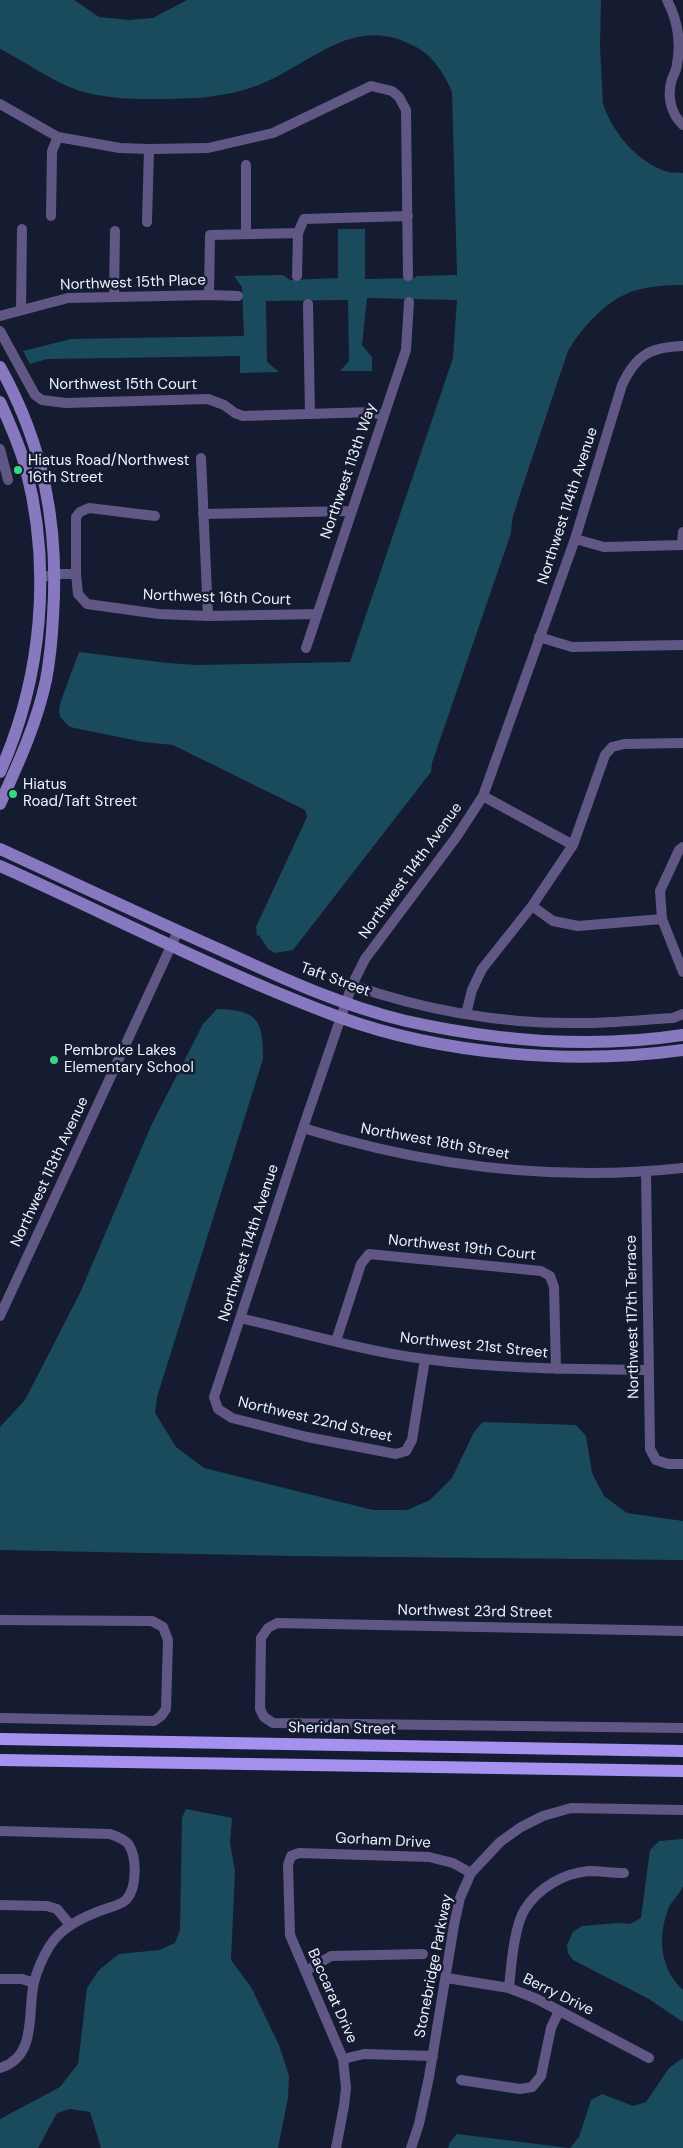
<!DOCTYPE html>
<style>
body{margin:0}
canvas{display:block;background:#151b30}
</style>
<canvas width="683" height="2148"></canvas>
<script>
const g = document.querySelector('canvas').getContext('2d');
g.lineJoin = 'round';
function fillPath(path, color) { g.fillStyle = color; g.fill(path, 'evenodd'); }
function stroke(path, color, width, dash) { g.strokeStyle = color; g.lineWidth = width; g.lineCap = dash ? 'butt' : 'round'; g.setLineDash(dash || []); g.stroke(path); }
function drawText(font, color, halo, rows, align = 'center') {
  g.font = font + ' "DM Sans",sans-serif'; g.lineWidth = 5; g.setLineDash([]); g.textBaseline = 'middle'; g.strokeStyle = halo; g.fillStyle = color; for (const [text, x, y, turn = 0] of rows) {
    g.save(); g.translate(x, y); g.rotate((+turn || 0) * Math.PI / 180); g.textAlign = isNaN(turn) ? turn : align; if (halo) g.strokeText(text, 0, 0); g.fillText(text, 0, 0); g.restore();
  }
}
fillPath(new Path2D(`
 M 0,0 L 74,0 L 99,17 L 129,20 L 153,18 L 187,0 L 601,0 L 600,46 L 603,104 C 612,132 638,163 668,172 C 672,173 678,172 683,173 L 683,285 C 668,285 651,286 637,290 C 609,297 582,327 568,351 L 521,491 L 512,520 L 511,533 L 432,763 L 431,772 L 293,950 L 275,953 L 268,949 L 259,935 L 257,936 L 256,927 L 307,817 L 305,810 L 173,745 L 143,742 L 70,727 L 60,717 L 59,709 L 61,701 L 79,652 L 167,663 L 197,665 L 350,662 L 453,358 L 457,300 L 367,298 L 362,345 L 372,357 L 372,371 L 340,371 L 349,361 L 348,300 L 266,301 L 267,362 L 279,372 L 240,373 L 240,356 L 47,359 L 30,364 L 23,351 L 71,339 L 244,336 L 242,287 L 234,276 L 283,275 L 290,280 L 338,278 L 338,229 L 365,229 L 365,279 L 415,278 L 416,276 L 457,275 L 452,92 C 443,70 431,53 408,43 C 350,17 311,64 261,84 C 242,92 219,96 198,98 C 161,99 113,102 77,90 C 50,80 26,62 0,49 Z
 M 217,1009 C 258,1010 263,1020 263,1059 L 157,1397 L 155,1413 L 176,1447 L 204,1468 L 373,1510 L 407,1510 L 430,1500 L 452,1478 L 474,1432 L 483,1422 L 576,1425 L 586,1436 L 592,1473 L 604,1496 L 627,1513 L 683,1521 L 683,1560 L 294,1556 L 0,1550 L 0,1427 L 25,1400 L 80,1293 L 151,1126 L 203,1024 Z
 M 186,1809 L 232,1818 L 230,1843 L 235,1871 L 231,1960 L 251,1987 L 279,2045 L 289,2076 L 288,2098 L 278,2148 L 101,2148 L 90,2112 L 70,2109 L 57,2113 L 38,2148 L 0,2148 L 0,2119 L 60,2087 L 78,2064 L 87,1988 L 99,1970 L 119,1954 L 159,1950 L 175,1943 L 180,1930 L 182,1818 Z
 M 683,1839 C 683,1853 683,1872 683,1886 C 681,1892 674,1899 670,1905 C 657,1934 659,1968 683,1990 L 683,2022 L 649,1999 L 573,1960 L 568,1953 L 567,1945 L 573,1932 L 582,1926 L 618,1923 L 630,1924 L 641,1918 L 650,1850 L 659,1841 Z
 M 683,2058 L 683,2148 L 570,2148 L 579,2137 L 591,2100 L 602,2094 L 633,2106 L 646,2102 L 669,2068 Z
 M 457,2134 L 569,2148 L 448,2148 L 450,2142 Z`), '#1a4b5c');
stroke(new Path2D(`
 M 667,0 C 677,19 681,42 677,64 C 677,69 674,74 672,79 C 667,95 670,113 683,125
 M 0,104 L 58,137 L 120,148 L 149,149 L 208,148 L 273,133 L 371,86 L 392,91 L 399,97 L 406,110 L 408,276
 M 51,216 L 52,151 L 58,137
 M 147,222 L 149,149
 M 246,234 L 246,165
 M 297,276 L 298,233
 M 209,295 L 210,235 L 298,233 L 304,219 L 408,216
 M 114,296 L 115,231
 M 308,304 L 310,414
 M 21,309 L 22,229
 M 0,316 L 68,298 L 209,295 L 238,296
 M 0,331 L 35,395 L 42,400 L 66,403 L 208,399 L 224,405 L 235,413 L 243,416 L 372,412 L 384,416
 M 0,449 L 8,480
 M 201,458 L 208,616
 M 203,514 L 352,511
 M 155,516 L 89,508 L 80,512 L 76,517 L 76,574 L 78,594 L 87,604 L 159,614 L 208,616 L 317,614
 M 575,539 L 604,547 L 683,545
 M 682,545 L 683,532
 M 40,578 L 56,574 L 76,574
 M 539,637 L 572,647 L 683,645
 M 306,648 L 406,350 L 409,302
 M 483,796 L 573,845
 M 532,906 L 553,921 L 578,926 L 662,919 L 660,891 L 679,850 L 683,847
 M 662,919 L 683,972
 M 352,985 C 421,1009 496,1023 570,1023 C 604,1024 639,1020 673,1018 L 683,1014
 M 466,1014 L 472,990 L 482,969 L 532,906 L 573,845 L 605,755 L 612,747 L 624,744 L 683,743
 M 303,1128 C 426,1166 555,1182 683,1168
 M 646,1172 L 650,1449 L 656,1460 L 668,1464 L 683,1464
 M 0,1316 L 178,931
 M 240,1318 C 301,1332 363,1351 425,1359 C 499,1369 574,1369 649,1370
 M 336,1341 L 361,1264 L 369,1254 L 541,1271 L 550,1276 L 554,1287 L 556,1369
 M 425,1359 L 412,1440 L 406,1451 L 396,1454 L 307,1437 L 232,1418 L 218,1409 L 214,1397 L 303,1128 L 352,985 L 365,959 L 457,836 L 483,796 L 575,539 L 622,385 C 636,355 650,347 683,346
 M 0,1620 L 152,1621 L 163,1627 L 168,1640 L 166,1709 L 161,1716 L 154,1721 L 0,1718
 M 683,1631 L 277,1623 L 268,1628 L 261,1638 L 260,1709 L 264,1717 L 273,1723 L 683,1728
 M 0,1831 L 110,1834 C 116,1836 125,1839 129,1845 C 137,1858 137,1889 126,1900 C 120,1905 111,1907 105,1909 C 83,1917 61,1927 49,1947 C 43,1957 37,1971 34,1982 C 27,2011 38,2057 0,2068
 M 0,1905 L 47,1906 L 57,1909 L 70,1925
 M 306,1971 L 331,1956 L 423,1954
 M 447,1978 L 509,1988 L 537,1999 L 649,2058
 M 0,1979 L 22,1979 L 34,1983
 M 509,1988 C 511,1967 514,1926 525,1909 C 538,1888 564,1873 589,1871 C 600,1871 612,1873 624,1873
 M 343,2059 L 364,2054 L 433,2056
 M 461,2080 L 520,2089 L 532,2087 L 541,2076 L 551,2028 L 559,2011
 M 336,2148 L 344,2106 L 346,2088 L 343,2059 L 290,1935 L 288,1865 L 291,1856 L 299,1853 L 429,1857 L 453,1863 L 471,1873
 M 411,2148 L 419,2124 L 429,2077 L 454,1925 L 460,1898 L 471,1873 L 500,1842 L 521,1827 L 543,1816 L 571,1808 L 683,1810`), '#615784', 10);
stroke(new Path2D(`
 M 0,367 C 44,446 59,526 53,616 C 52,637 50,659 46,680 C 37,723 18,764 0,804
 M 0,402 C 10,424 20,446 26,469 C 52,569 42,678 0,772
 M 0,849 C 74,883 148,918 223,951 C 282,978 342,1006 406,1021 C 496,1041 591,1049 683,1035
 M 0,866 C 112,916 223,974 339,1017 C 443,1055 574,1065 683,1050`), '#8878c0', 12);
stroke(new Path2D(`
 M 0,1739 L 683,1751
 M 0,1760 L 683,1771`), '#a791ee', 12);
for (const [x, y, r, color] of [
 [18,470,5,"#36d880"],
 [13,794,5,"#36d880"],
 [54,1060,5,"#36d880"]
]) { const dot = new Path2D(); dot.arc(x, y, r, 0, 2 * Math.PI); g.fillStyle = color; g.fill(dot); stroke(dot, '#151b30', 2); }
drawText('15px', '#eef2fe', '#151b30', [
 ["Northwest 15th Place",133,283,-2],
 ["Northwest 15th Court",123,385],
 ["Northwest 113th Way",349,471,-71],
 ["Northwest 114th Avenue",568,506,-72],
 ["Northwest 16th Court",217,598,2],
 ["Northwest 114th Avenue",411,871,-54],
 ["Taft Street",335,980,20],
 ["Northwest 18th Street",435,1142,10],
 ["Northwest 113th Avenue",50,1172,-65],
 ["Northwest 114th Avenue",249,1243,-72],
 ["Northwest 19th Court",462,1248,6],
 ["Northwest 117th Terrace",633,1317,-91],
 ["Northwest 21st Street",474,1346,6],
 ["Northwest 22nd Street",315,1420,13],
 ["Northwest 23rd Street",475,1612,1],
 ["Sheridan Street",342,1729,1],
 ["Gorham Drive",383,1841,3],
 ["Stonebridge Parkway",434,1966,-79],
 ["Berry Drive",558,1995,26],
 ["Baccarat Drive",332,1996,66]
]);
drawText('15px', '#eef2fe', '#151b30', [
 ["Hiatus Road/Northwest",28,461],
 ["16th Street",28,478],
 ["Hiatus",23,785],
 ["Road/Taft Street",23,802],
 ["Pembroke Lakes",64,1051],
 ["Elementary School",64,1068]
], 'left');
</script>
